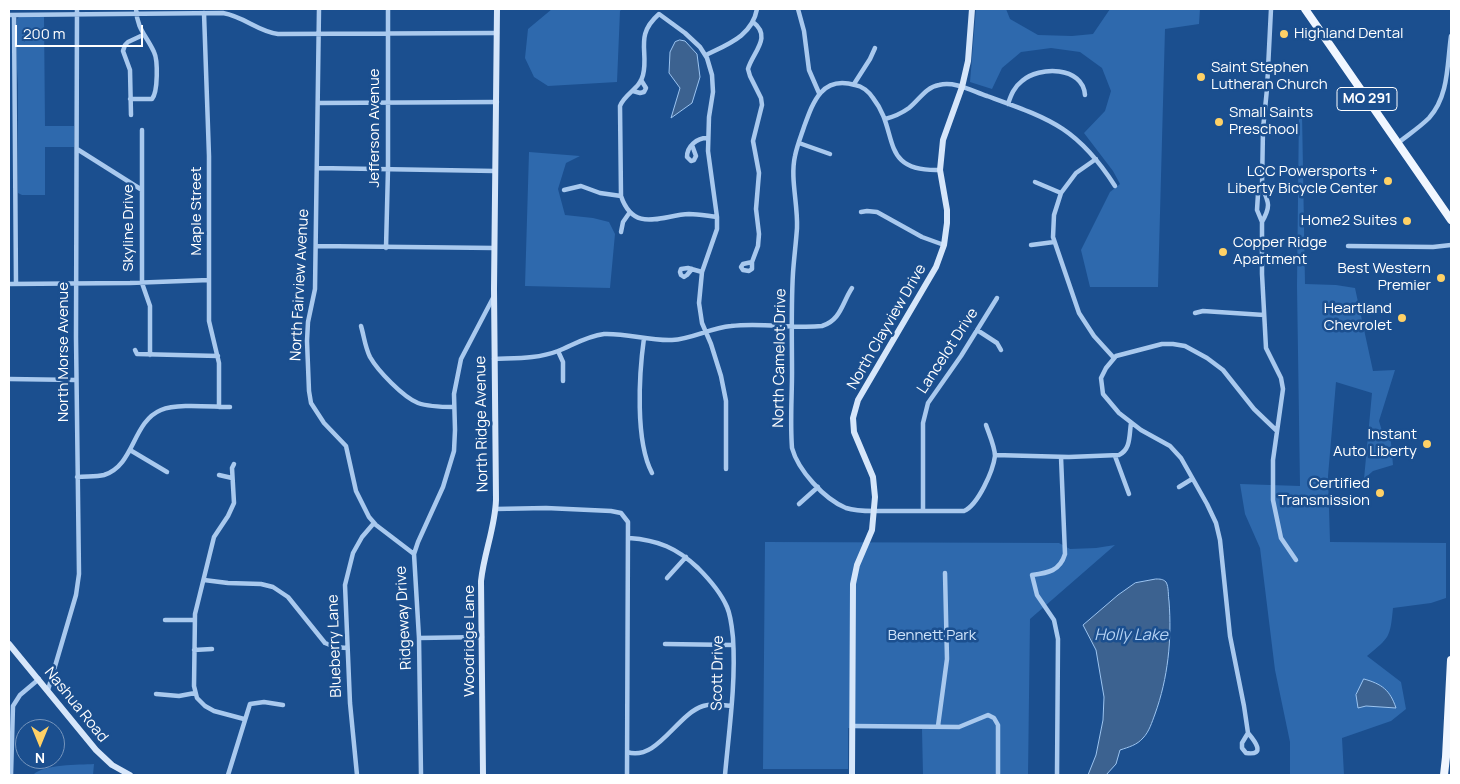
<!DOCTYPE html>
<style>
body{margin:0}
#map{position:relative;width:1460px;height:784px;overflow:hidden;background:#1b4f8f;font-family:Manrope,sans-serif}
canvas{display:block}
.frame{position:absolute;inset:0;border:10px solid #fff;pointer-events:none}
.north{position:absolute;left:15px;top:719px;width:50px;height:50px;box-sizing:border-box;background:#1b4f8f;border:1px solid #7695bc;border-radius:50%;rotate:180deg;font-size:14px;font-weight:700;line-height:20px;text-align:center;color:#fff}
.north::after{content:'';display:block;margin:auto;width:18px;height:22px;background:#ffd166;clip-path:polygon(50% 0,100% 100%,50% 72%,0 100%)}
.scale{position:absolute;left:15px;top:25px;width:128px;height:22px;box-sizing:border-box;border:2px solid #fff;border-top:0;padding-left:6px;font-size:15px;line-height:18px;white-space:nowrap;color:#fff;-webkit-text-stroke:4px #1b4f8f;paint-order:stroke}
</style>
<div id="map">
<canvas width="1460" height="784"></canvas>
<div class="frame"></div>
<div class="north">N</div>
<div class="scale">200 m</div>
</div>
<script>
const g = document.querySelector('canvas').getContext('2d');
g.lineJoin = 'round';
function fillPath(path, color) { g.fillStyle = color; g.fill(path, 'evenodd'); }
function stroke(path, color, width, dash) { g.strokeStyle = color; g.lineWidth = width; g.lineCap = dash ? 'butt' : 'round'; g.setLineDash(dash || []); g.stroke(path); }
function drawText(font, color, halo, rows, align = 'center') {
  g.font = font + ' Manrope,sans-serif'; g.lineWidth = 5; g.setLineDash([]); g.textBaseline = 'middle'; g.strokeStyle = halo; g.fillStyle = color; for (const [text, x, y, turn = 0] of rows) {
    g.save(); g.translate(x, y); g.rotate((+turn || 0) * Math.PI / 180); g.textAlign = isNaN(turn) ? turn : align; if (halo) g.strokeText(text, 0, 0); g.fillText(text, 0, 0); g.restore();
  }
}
fillPath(new Path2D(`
 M 552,9 L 622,9 L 620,11 L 617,82 L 548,86 L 534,77 L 525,58 L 528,29 Z
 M 976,9 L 1006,9 L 1010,19 L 1038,35 L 1072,36 L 1093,34 L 1110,9 L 1200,9 L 1199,24 L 1165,29 L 1158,287 L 1090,287 L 1081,250 L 1110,192 L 1120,184 L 1113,171 L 1084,133 L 1105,111 L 1111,91 L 1102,68 L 1080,52 L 1051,48 L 1021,52 L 1002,68 L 992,89 L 970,82 Z
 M 19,17 L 44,17 L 45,126 L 74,126 L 74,147 L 45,147 L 45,195 L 22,195 L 18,193 L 18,85 L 17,69 L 17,19 Z
 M 1299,109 L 1302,113 L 1305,284 L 1336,285 L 1355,288 L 1373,371 L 1395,370 L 1379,421 L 1382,431 L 1390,432 L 1393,465 L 1373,471 L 1364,479 L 1372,393 L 1336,382 L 1328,476 L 1330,542 L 1446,543 L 1446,598 L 1431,603 L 1393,608 C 1390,638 1390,637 1367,656 L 1401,682 L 1406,709 L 1391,721 L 1342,738 L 1344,775 L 1290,775 L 1290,742 L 1275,670 L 1260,548 L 1245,514 L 1240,484 L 1300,486 L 1297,286 Z
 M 529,152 L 580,156 L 566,163 L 558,189 L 565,215 L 593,218 L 609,222 L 615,234 L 610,288 L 525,286 Z
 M 765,542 L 1059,543 L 1070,549 L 1096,548 L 1115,545 L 1030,619 L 1028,775 L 923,775 L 922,729 L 848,728 L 848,769 L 763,769 Z
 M 94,764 L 93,775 L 33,775 C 43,764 79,765 94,764 Z`), '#2e69ad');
const water = new Path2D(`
 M 680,40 L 685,41 L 697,54 L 700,77 L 692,103 L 671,118 L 680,88 L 669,73 L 670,52 L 675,42 Z
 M 1156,579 C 1160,579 1163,579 1166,582 C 1169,587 1168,596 1169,601 C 1172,639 1168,678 1155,714 C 1152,722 1149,732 1143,738 C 1137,745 1129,747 1120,750 L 1116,764 L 1106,775 L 1088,775 L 1096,755 L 1103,720 L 1104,697 L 1096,650 L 1083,625 L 1118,595 L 1135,583 Z
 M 1364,679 C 1382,684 1390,690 1396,708 L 1366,706 L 1358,708 L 1356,695 Z`);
fillPath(water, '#3c6290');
stroke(water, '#9cc4f0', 1);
stroke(new Path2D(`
 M 319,9 L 315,289 L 308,322 L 307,341 L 309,391 L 311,403 L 324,423 L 346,446 L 356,491 L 369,517 L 376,525 L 414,554
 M 798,9 L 804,31 L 809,70 L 819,93
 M 204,13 L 209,156 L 209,321 L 219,363 L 219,407
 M 9,15 L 223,13 C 245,17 257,31 278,34 L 497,33
 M 14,15 L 16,284
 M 706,55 C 728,44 752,36 757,9
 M 854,84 L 870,59 L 875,48
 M 633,91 L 640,93 L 644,92 L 646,88 L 641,80
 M 130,99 L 152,99 C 158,92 158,60 154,52 C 146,35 137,29 136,9
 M 318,103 L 497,102
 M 1008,104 C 1011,95 1014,87 1022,81 C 1039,66 1083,66 1085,95
 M 131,115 L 130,70 L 123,51 L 125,45 L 128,42 L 143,35
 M 885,119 C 893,117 902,113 909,108 C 919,100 926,87 939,85 C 955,81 972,91 987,96 C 1050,119 1077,127 1115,186
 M 142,130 L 142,283 L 150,306 L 150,355
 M 799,143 L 830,154
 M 1398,143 C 1408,135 1420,127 1429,118 C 1449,96 1447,64 1451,36
 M 692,145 L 696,156 L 694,160 L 691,161 L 687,157 C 687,146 697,138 707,138
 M 77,149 L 142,190
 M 1096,159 L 1076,173 L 1061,193 L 1054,215 L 1053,237 L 1079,313 L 1094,336 L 1114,358
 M 317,168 L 495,171
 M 940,170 C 878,172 900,132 873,98 C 869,92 862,86 855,85 C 822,75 813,102 804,127 C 801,136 797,146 795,156 C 790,178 798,204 797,228 C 796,243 794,258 793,273 C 791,306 792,339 792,372 C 792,397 790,422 792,448 C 798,470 824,499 846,508 C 855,511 864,511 874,511 L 964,511 C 978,505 993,471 995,456 C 995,447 989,434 986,425
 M 1035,182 L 1061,193
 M 1262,187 L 1263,129 L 1267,89 L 1271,9
 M 564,190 L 581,186 L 600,193 L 621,196
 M 861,212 L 867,211 L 877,212 L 922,237 L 944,245
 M 717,217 C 708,216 698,214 689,214 C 662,215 634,234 621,196 L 620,106 C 625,93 640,89 643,75 C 649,51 634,36 659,14 L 685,33 L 700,47 L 707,58 L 712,75 L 713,92 L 709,117 L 708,151 L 717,217 L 717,229 L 702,272 L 699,303 L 702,323 L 711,344 L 721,376 L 726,401 L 726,469
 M 1262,222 C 1271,206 1269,203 1262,187 L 1258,194 L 1257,210 L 1262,222 L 1262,274 L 1266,348 L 1281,378 L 1283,389 L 1273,460 L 1273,500 L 1281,538 L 1296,560
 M 621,232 L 623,222 L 630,212
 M 1031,245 L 1054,242
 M 316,246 L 494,248
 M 1348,246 L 1433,247 L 1451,245
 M 386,248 L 388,169 L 388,9
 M 752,262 L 743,264 L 741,267 L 743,270 L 749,271 L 752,269 L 752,262 L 758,246 L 759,234 L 756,209 L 759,173 L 753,141 L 762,105 L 761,98 L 750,76 L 748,69 C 752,53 773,37 753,22
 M 692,269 L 687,275 L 684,277 L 681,275 L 680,272 L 681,269 L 688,268 L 702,272
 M 9,284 L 130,283 L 209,280
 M 1195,313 L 1203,311 L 1264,315
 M 361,326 C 364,336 365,347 370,357 C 378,371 403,397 418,403 C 429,407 442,407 454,407
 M 977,330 L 997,343 L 1001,350
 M 644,338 C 639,374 635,441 652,473
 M 135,350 L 137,354 L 218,356
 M 558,351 L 563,362 L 563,381
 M 494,359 C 516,358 537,359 558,351 C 573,345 587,336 604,334 C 627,333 649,341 672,340 C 692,339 710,328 731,326 C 761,322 792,329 822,326 C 841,320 842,303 852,288
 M 9,379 L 76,380
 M 130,450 L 167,472
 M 995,455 L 1069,457 L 1119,455 C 1131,449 1129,436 1131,423
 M 1115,456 L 1129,494
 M 234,464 L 232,468 L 234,503 L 228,516 L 214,537 L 195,614 L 194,686 L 197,698 L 205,706 L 214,711 L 244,719
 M 219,475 L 232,478
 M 77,477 C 86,476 96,477 104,475 C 135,465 132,422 161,410 C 177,403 212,407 230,407
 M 1179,487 L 1192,479
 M 799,504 L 818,487
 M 495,509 L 546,508 L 611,511 L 621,513 L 628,522 L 627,775
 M 923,510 L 923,423 L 928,403 L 961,356 L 997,298
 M 629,538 C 658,540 677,548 698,568 C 709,579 721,593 727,607 C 731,616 732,628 733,638 C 736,683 729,730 725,775
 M 667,578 L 686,557
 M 204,580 L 228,583 L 261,584 L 273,587 L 288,597 L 325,643 L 335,647 L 347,648
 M 165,620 L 194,620
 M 419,638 L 482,637
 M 665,644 L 733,645
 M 194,650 L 212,649
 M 48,690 L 76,595 L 79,574 L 76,337 L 77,9
 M 156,694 L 179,696 L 195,693
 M 853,726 L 959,727 L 988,715 L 994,718 L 998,725 L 998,775
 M 938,726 L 947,659 L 945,573
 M 1248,733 L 1244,706 L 1230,636 L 1220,540 L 1216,523 L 1207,504 L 1181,458 L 1170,446 L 1141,430 L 1119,413 L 1103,394 L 1101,378 L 1106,368 L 1116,356 L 1162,344 L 1173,344 L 1185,346 L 1207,358 L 1223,370 L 1254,409 L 1277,431
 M 1248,733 C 1254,740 1267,756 1246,753 L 1242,748 L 1242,743 Z
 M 627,752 C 657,762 677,714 703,706 C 712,703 722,705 731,706
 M 11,775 L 13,706 L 20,695 L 39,679
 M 228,775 L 250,704 L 264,702 L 283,705
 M 357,775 L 350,703 L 345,585 L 353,553 L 362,537 L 374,523
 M 421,775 L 419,638 L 414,554 L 418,542 L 443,487 L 454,451 L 455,430 L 454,394 L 461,359 L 493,298
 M 1057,775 L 1058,639 L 1054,620 L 1037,595 L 1032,575 C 1048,573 1060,571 1065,554 L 1061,457`), '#a9c9ee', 4.5);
stroke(new Path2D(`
 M 9,644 L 96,750 L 112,765 L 130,775
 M 483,775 L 481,581 C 484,553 495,528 496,500 L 494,289 L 497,9
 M 852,775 L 853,584 L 857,565 L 872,530 L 875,497 L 873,477 L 854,432 L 853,418 L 858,400 L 936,267 L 944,245 L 947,223 L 947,210 L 940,170 L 943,140 L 962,87 L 968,61 L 972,9`), '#d6e6fa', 6);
stroke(new Path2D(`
 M 1305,9 L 1451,220
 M 1444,775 L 1446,757 L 1451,660`), '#f0f6ff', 8);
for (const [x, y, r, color] of [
 [1284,34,5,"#ffd166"],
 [1201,77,5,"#ffd166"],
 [1219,122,5,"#ffd166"],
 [1388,181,5,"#ffd166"],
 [1407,221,5,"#ffd166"],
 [1223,252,5,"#ffd166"],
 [1441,278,5,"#ffd166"],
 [1402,318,5,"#ffd166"],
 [1427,444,5,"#ffd166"],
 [1380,493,5,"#ffd166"]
]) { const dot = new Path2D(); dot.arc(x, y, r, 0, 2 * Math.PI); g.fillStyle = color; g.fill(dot); stroke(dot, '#1b4f8f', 2); }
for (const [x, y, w] of [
 [1367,99,60]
]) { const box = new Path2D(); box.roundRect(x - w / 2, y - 11.5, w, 23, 4); g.fillStyle = '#1b4f8f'; g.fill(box); stroke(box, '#fff', 1); }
drawText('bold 14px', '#fff', null, [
 ["MO 291",1367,99]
]);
drawText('15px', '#fff', '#1b4f8f', [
 ["Highland Dental",1294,34,"left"],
 ["Saint Stephen",1211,68,"left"],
 ["Lutheran Church",1211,85,"left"],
 ["Small Saints",1229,113,"left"],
 ["Preschool",1229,130,"left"],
 ["LCC Powersports +",1378,172],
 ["Liberty Bicycle Center",1378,189],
 ["Home2 Suites",1397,221],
 ["Copper Ridge",1233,243,"left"],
 ["Apartment",1233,260,"left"],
 ["Best Western",1431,269],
 ["Premier",1431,286],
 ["Heartland",1392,309],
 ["Chevrolet",1392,326],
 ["Instant",1417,435],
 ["Auto Liberty",1417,452],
 ["Certified",1370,484],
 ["Transmission",1370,501]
], 'right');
drawText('15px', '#fff', '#1b4f8f', [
 ["Jefferson Avenue",375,128,-90],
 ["Maple Street",197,211,-90],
 ["Skyline Drive",129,228,-90],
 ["North Fairview Avenue",300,285,-87],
 ["North Clayview Drive",887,327,-60],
 ["Lancelot Drive",948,351,-57],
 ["North Morse Avenue",64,352,-90],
 ["North Camelot Drive",780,358,-89],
 ["North Ridge Avenue",482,424,-91],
 ["Ridgeway Drive",404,618,-93],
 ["Woodridge Lane",470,641,-90],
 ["Blueberry Lane",335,646,-92],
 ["Scott Drive",718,673,-89],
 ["Nashua Road",76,705,51]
]);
drawText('15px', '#cfe3fa', '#1b4f8f', [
 ["Bennett Park",932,636]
]);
drawText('italic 16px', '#b5d3f5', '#1b4f8f', [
 ["Holly Lake",1131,636]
]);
</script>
